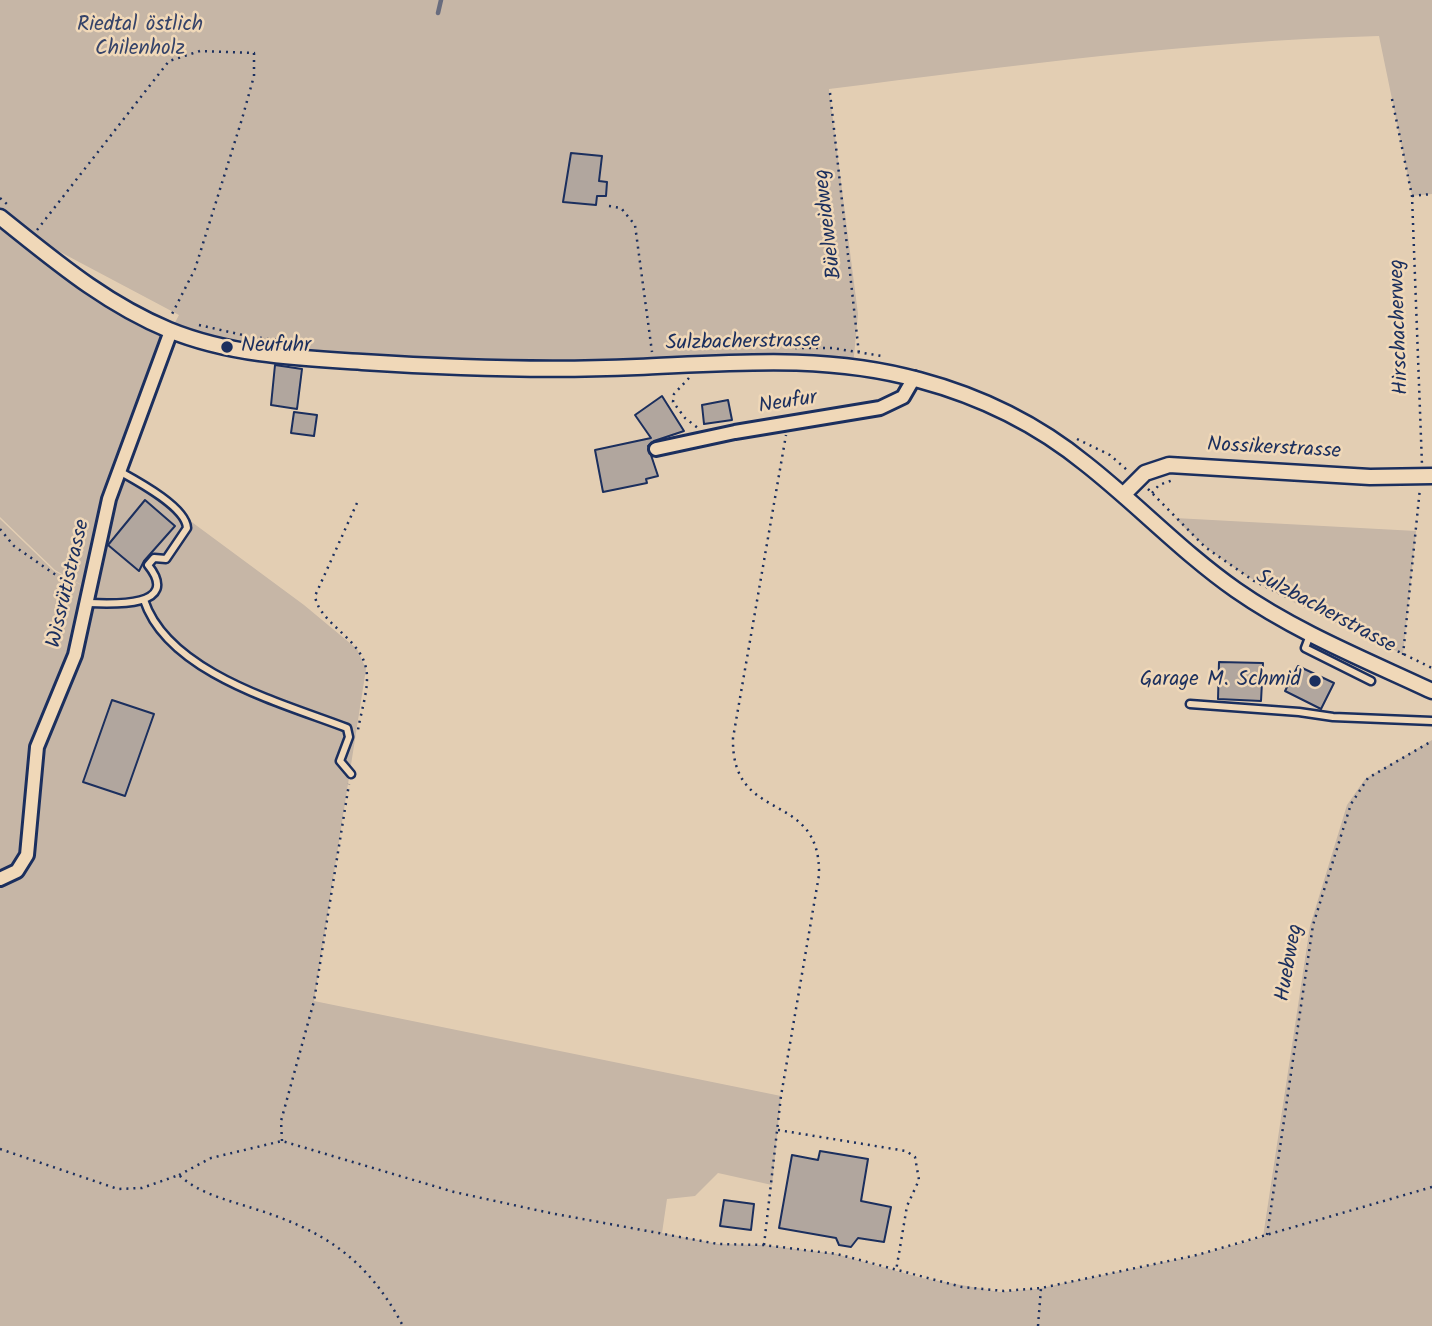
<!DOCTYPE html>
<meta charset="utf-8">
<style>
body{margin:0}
canvas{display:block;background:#e3ceb3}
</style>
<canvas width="1432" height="1326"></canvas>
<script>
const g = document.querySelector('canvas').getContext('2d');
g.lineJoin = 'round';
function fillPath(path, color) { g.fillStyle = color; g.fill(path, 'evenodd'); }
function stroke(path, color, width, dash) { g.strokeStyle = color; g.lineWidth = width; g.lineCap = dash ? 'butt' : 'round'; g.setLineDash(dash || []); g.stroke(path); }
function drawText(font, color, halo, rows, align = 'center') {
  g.font = font + ' Kalam,sans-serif'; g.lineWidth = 5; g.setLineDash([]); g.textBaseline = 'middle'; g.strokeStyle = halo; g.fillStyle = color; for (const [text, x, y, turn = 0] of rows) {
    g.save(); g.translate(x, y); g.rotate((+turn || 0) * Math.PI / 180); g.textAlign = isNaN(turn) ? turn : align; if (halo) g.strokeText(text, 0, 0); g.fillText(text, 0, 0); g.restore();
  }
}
fillPath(new Path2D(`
 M 0,0 L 1432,0 L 1432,194 L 1412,196 L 1379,36 C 1194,41 1012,66 829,89 L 858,314 L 853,366 L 652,366 L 328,360 L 171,331 L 120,469 L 304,605 L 357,649 L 366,669 L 314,1001 L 781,1096 L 772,1185 L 718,1173 L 695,1196 L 667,1199 L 662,1233 L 718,1244 L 764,1245 L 836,1254 L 922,1278 L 1000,1292 L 1037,1289 L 1194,1256 L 1263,1237 L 1310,926 L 1347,805 L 1365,779 L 1432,740 L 1432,1326 L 0,1326 L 0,519 L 54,571 L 87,588 L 55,570 L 0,517 ZM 13,227 L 179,315 L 171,330 L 60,266 Z
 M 1175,518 L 1416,531 L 1403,654 C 1324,616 1236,583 1175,518 Z`), '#c6b6a6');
stroke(new Path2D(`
 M 438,13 L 441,0`), '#686c7e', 4.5);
const building = new Path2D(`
 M 571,153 L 602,156 L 599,181 L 607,182 L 606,196 L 597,196 L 596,205 L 563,202 Z
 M 275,365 L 302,369 L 297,409 L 271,405 Z
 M 662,396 L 684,431 L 654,441 L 648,446 L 658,476 L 646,479 L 647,483 L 603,492 L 595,450 L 651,438 L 635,415 Z
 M 728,400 L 732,420 L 704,424 L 702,405 Z
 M 294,412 L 317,415 L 314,436 L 291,433 Z
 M 145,500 L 175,526 L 144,561 L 139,571 L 108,545 Z
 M 1219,662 L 1263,663 L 1261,701 L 1218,699 Z
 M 1298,666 L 1334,683 L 1321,709 L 1285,691 Z
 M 112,700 L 154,714 L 125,796 L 83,782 Z
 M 820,1151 L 868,1159 L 861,1201 L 891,1207 L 884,1242 L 858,1238 L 851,1247 L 839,1245 L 836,1238 L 779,1228 L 792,1155 L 818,1160 Z
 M 724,1200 L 754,1204 L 751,1230 L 720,1226 Z`);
fillPath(building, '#b1a69e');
stroke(building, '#1b2f5e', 2);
const service = new Path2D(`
 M 144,600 C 168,673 282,703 347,728 L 349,737 L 340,761 L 351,774
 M 86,603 C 108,604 183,609 148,565 L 154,558 L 166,559 L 187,528 C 186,507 137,481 119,471
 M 1310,635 L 1305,648 L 1371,681
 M 1190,704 L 1299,712 L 1333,717 L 1432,721`);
const minor = new Path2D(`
 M 656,449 L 735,432 L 880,408 L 903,397 L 914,378
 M 0,879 L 17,871 L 27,855 L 37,747 L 75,655 L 109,499 L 171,331`);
const tertiary = new Path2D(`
 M 0,217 C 54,260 104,303 169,330 C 230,355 298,358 362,362 C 454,368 545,371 637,367 C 732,363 826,354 919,380 C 979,396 1037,424 1086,464 C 1137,504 1183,553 1236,590 C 1296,632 1366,660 1432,691
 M 1123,495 L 1145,473 L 1169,465 L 1370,477 L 1432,476`);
stroke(service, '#1b2f5e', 11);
stroke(minor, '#1b2f5e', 18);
stroke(tertiary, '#1b2f5e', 19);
stroke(new Path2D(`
 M 830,93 L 859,354
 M 1392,99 L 1412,196 L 1422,465
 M 1412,196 L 1432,194
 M 0,198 L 8,205
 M 609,206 L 621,208 L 635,225 L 652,352
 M 37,230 L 169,61 L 200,51 L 254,53 L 254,76 L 242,119 L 195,269 L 171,316
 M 199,325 L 247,336
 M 253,337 L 278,340
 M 795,348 L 832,348 L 882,356
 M 689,378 L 674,394 L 673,402 L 685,418 L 698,428
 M 1077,439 L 1110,455 L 1127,470
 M 1148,489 L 1205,547 L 1254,581 L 1432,668
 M 1152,493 L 1159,485 L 1173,480
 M 357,503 L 315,596 C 319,623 360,638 366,668 C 370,686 361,711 358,730
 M 0,529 L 14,546 L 76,589
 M 1403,655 L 1420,488
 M 778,1130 L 906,1151 L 915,1157 L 919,1180 L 907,1206 L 896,1271
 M 282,1141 L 281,1121 L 314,1001 L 349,784
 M 0,1149 L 118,1189 L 142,1188 L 179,1175 C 198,1193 227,1200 252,1208 C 323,1230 367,1258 403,1326
 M 179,1175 L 211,1158 L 282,1141 L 454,1192 L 550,1213 L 718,1244 L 764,1245 L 837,1254 L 962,1287 L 1004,1291 L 1041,1288 L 1197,1255 L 1432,1187
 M 1267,1235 L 1313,925 L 1351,804 L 1368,778 L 1432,741
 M 764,1245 L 781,1096 L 819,875 C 821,788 731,826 733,738 L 786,435
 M 1038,1326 L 1041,1288`), '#1b2f5e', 2.5, [2, 5]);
stroke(service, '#f0d8b8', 6);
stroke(minor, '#f0d8b8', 12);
stroke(tertiary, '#f0d8b8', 14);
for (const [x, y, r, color] of [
 [227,347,7,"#1b2f5e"],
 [1315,681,7,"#1b2f5e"]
]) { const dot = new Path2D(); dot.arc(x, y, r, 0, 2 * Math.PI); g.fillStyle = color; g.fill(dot); stroke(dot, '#f0d8b8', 2.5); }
drawText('21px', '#354369', '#f0d8b8', [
 ["Riedtal östlich",140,26],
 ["Chilenholz",140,50]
]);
drawText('21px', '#1b2f5e', '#f0d8b8', [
 ["Büelweidweg",830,224,-97],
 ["Hirschacherweg",1401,327,-92],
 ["Sulzbacherstrasse",743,344,-1],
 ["Neufur",788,404,-9],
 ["Nossikerstrasse",1274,450,3],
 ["Wissrütistrasse",70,584,-77],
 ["Sulzbacherstrasse",1325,613,28],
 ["Huebweg",1291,963,-80]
]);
drawText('21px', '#1b2f5e', '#f0d8b8', [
 ["Neufuhr",241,347],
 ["Garage M. Schmid",1301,681,"right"]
], 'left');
</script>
